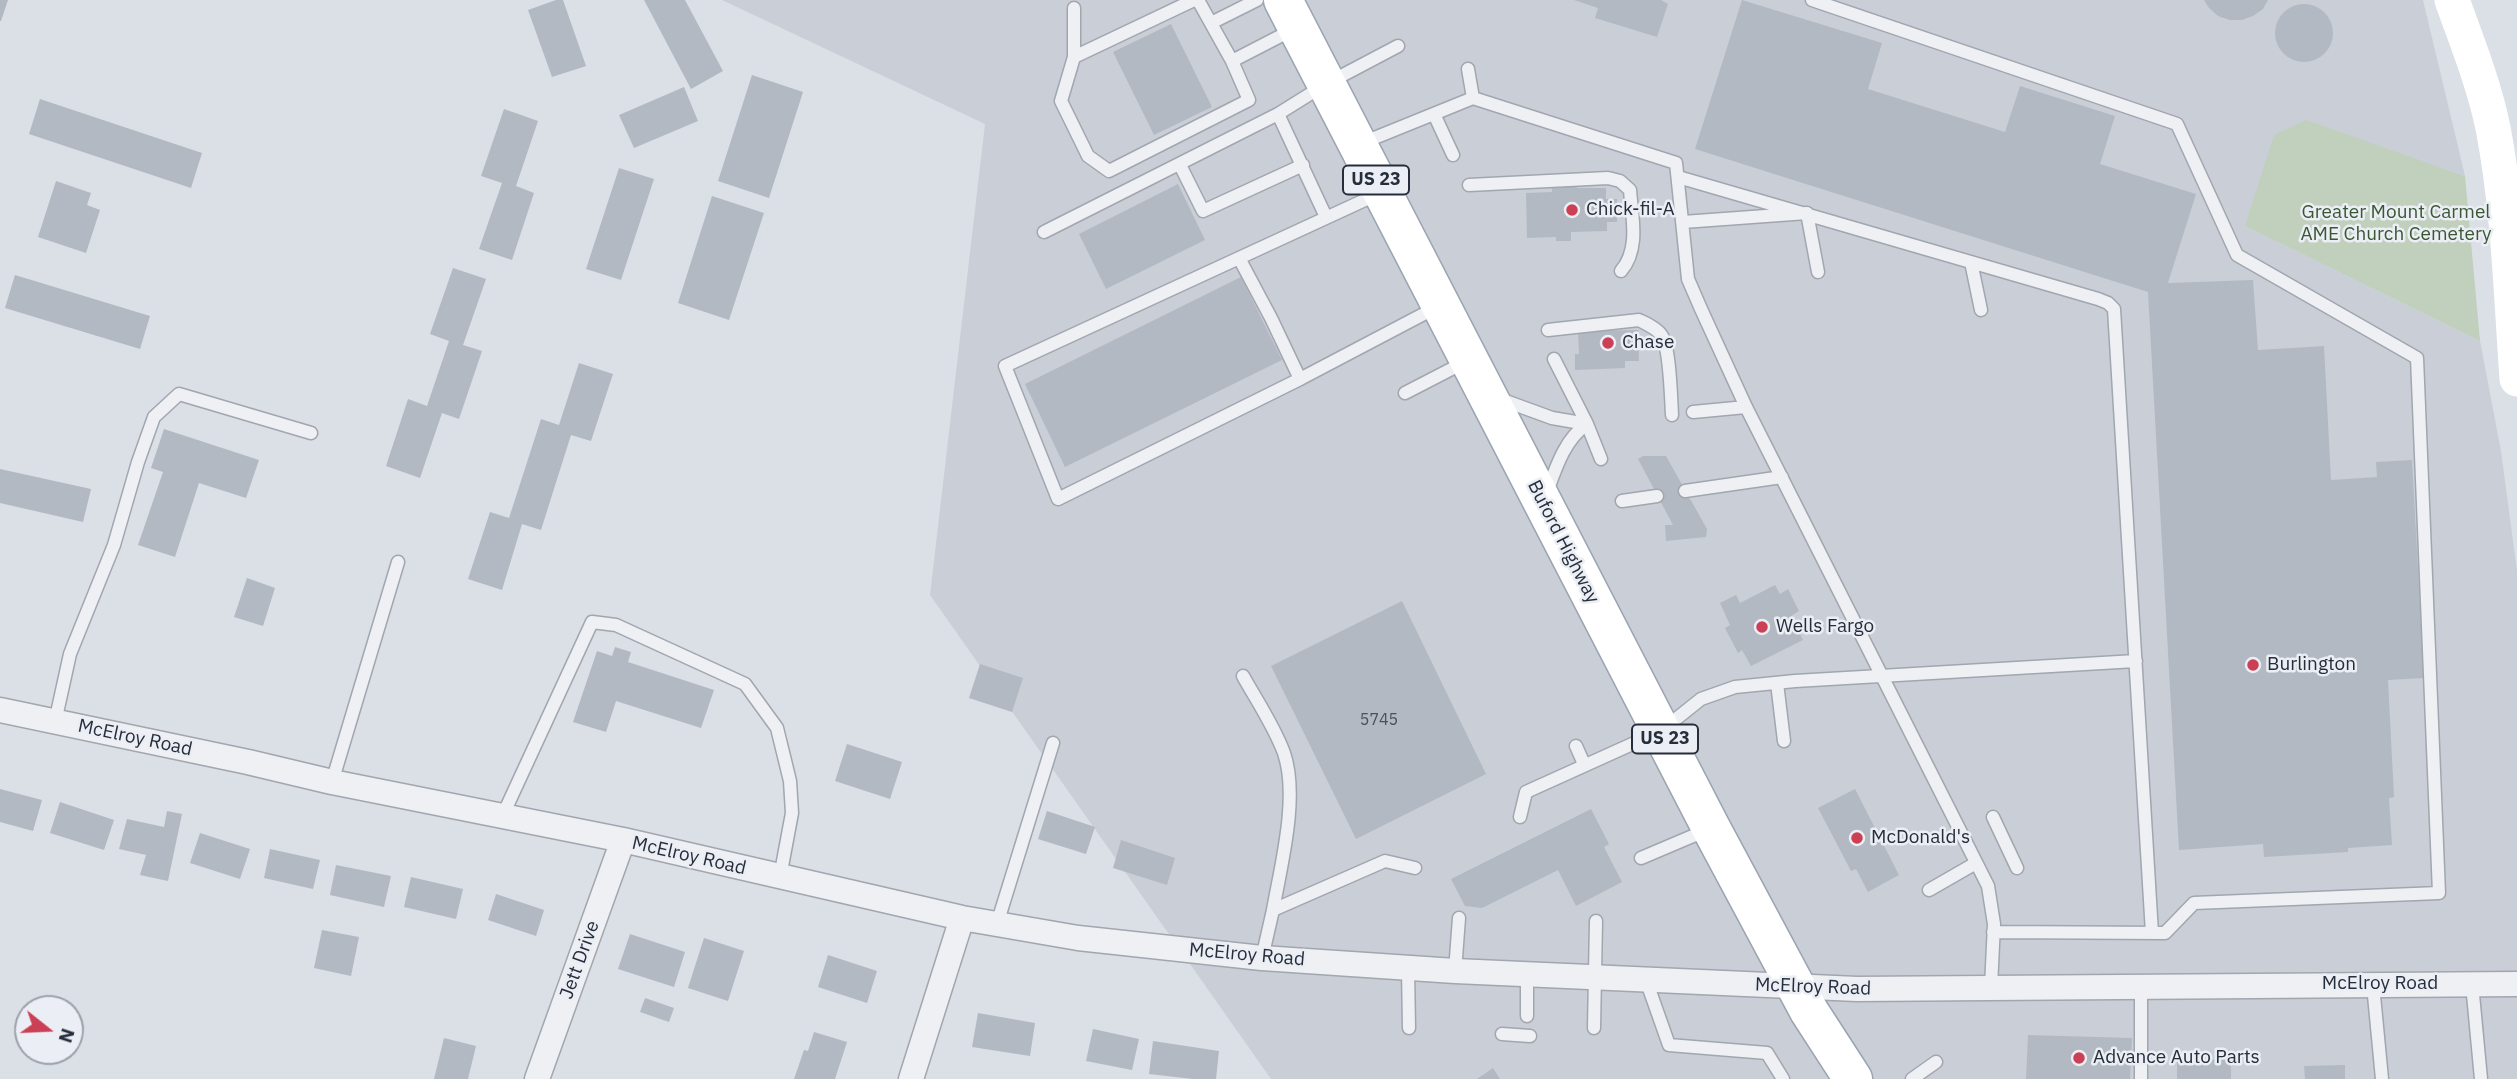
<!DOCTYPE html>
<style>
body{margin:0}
#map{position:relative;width:2517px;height:1079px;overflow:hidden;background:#dbdfe6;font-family:"IBM Plex Sans",sans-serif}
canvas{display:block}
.north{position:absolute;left:14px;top:995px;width:70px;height:70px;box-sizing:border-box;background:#ebeef4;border:2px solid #9ca1aa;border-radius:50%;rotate:108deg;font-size:19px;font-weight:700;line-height:28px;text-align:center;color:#262e3b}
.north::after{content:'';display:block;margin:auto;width:24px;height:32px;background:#cb4055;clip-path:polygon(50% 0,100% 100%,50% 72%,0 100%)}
</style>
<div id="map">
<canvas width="2517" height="1079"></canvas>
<div class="north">N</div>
</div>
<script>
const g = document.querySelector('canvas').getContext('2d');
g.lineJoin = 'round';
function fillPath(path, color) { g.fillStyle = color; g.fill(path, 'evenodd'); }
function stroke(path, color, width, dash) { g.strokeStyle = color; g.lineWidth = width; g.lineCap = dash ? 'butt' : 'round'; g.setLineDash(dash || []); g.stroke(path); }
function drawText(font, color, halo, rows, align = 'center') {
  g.font = font + ' "IBM Plex Sans",sans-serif'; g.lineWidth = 5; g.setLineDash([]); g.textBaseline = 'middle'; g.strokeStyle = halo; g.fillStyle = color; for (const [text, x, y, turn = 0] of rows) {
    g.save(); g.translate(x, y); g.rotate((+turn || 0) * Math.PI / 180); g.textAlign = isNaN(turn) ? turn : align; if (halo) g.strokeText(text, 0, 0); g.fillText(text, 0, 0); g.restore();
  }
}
fillPath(new Path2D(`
 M 722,0 L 2423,0 L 2465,176 L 2306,121 L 2245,226 L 2480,341 L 2501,451 L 2517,571 L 2517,1079 L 1271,1079 L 930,595 L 985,124 Z`), '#caced7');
fillPath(new Path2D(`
 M 2306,120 L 2465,176 L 2480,341 L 2245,226 L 2274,135 Z`), '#c1cfbd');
fillPath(new Path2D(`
 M 0,0 L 8,0 L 1,21 L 0,21 Z
 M 556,0 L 563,0 L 586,66 L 552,77 L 528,10 Z
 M 644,0 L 685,0 L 723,71 L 691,89 Z
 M 1574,0 L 1661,0 L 1668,4 L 1657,37 L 1595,18 L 1598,8 Z
 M 1742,0 L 1882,43 L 1868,89 L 2005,132 L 2020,86 L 2115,116 L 2100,164 L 2196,194 L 2168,283 L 2253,280 L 2258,350 L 2324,346 L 2331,480 L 2377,477 L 2376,462 L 2412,460 L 2424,678 L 2388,680 L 2394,797 L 2389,798 L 2392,845 L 2348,848 L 2348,852 L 2264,857 L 2263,844 L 2179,850 L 2148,292 L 1695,149 Z
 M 2204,0 L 2268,0 L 2263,9 L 2253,16 L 2242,20 L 2230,20 L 2218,16 L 2209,8 Z
 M2275 33a29 29 0 1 1 58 0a29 29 0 1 1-58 0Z
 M 1171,24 L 1212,107 L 1154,135 L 1113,52 Z
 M 752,75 L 803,92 L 769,198 L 718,181 Z
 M 684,87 L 698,121 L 634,148 L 619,115 Z
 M 40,99 L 202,153 L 191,188 L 29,134 Z
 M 504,109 L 538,121 L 516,186 L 534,193 L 512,260 L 479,249 L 502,183 L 481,176 Z
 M 619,168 L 654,179 L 621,280 L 586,269 Z
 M 56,181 L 91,193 L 87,205 L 100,210 L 86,253 L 38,237 Z
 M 1577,182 L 1577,188 L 1606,188 L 1606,199 L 1617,199 L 1617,222 L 1607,222 L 1607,231 L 1571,232 L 1571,241 L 1556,241 L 1556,237 L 1527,238 L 1526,193 L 1552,192 L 1552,183 Z
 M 1178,184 L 1205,240 L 1106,289 L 1079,234 Z
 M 712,196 L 764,213 L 729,320 L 678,303 Z
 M 453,268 L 486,279 L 463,345 L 482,351 L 459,419 L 442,413 L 420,478 L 386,466 L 408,399 L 427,406 L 449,341 L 430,334 Z
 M 15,275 L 150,316 L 140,349 L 5,308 Z
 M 1241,277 L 1282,360 L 1065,467 L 1025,384 Z
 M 1638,330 L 1639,361 L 1625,361 L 1625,368 L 1575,370 L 1575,354 L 1579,354 L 1578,331 Z
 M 579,363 L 613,374 L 591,441 L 571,435 L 541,530 L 522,524 L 502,590 L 468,579 L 490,512 L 509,518 L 541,419 L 559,425 Z
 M 164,429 L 259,460 L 246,498 L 199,483 L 175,557 L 138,545 L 163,472 L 151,468 Z
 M 1643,456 L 1666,456 L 1707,529 L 1706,537 L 1666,541 L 1665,525 L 1673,525 L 1638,459 Z
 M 0,469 L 91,489 L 83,522 L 0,503 Z
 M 247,578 L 275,588 L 263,626 L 234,617 Z
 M 1775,585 L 1780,594 L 1788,589 L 1799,611 L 1791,616 L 1803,640 L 1751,666 L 1742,650 L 1738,653 L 1725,628 L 1730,625 L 1720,603 L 1736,595 L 1740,603 Z
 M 1402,601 L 1486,774 L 1356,839 L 1271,666 Z
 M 615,647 L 631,652 L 628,662 L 714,690 L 701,728 L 616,701 L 606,732 L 573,722 L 597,651 L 612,656 Z
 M 980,664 L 1023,678 L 1012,712 L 969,698 Z
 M 847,744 L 902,762 L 890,799 L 835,781 Z
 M 0,789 L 42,800 L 33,831 L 0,822 Z
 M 1855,789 L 1899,875 L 1868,892 L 1856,869 L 1851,871 L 1818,808 Z
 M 60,802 L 114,820 L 104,850 L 50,833 Z
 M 1591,809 L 1609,844 L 1604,847 L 1622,882 L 1576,906 L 1558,870 L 1482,908 L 1465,906 L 1451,879 Z
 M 167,811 L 182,814 L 168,881 L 140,875 L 146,855 L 119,849 L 127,819 L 164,827 Z
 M 1047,811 L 1095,827 L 1086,854 L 1038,839 Z
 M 200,833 L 250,849 L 240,879 L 190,863 Z
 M 1121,840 L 1175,858 L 1167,885 L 1113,868 Z
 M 270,849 L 320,860 L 313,889 L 264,878 Z
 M 336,865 L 391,876 L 384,907 L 330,895 Z
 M 411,877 L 463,889 L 456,919 L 404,907 Z
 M 496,894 L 544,910 L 536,936 L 488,920 Z
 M 322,930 L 359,937 L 351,976 L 314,968 Z
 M 630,934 L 685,952 L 674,987 L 618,969 Z
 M 704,938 L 744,951 L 728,1001 L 688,988 Z
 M 828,955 L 877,971 L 867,1003 L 818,987 Z
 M 645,998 L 674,1008 L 669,1022 L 640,1012 Z
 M 978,1013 L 1035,1023 L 1030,1056 L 972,1047 Z
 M 1093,1029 L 1139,1039 L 1132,1070 L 1086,1061 Z
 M 814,1032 L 847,1042 L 835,1079 L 794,1079 L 804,1050 L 808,1051 Z
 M 2028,1035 L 2132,1038 L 2130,1079 L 2026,1079 Z
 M 444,1038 L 476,1046 L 468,1079 L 434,1079 Z
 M 1153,1041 L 1219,1051 L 1216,1079 L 1193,1079 L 1149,1074 Z
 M 2231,1059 L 2231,1079 L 2177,1079 L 2177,1061 Z
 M 2345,1065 L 2345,1079 L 2305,1079 L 2304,1066 Z
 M 1493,1068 L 1500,1079 L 1477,1079 Z`), '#b3b9c2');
const lane = new Path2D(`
 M 1194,0 L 1074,57 L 1061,101 L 1088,156 L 1109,171 L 1249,100 L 1232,61 L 1294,29
 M 1198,0 L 1232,61
 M 1812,0 L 2177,124 L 2237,255 L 2417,358 L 2439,893 L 2194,903 L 2165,933 L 1993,932
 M 1074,8 L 1074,57
 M 1211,23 L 1257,0
 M 1468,69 L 1473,98
 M 1278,114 L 1326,217
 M 1434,114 L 1453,155
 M 1362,143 L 1473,98 L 1676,163 L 1688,279 L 1701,309 L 1746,407 L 1988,886 L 1994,924 L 1991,987
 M 1180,165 L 1203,211 L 1303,165
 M 1678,177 L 2098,299 L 2108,303 L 2114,309 L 2152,933
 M 1469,185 L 1608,178 L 1620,181 L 1630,190 C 1632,217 1640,249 1621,271
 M 1683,222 L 1807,213 L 1818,272
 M 1044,232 L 1278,114 L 1326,84 L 1398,46
 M 1239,258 L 1271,318 L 1300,379 L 1437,307
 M 1971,262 L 1981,310
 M 1548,330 L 1639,320 C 1647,324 1658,329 1662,336 C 1670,349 1671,398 1672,415
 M 1554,359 L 1587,424 L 1601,459
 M 1300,379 L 1058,499 L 1005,366 L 1380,193
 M 1405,393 L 1465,362
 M 1500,399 L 1552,418 L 1587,424
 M 1693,412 L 1746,407
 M 1685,491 L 1782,477
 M 1547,492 C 1556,467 1565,439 1587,424
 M 1622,501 L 1657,496
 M 1243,676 C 1257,701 1274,726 1284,753 C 1299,797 1281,865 1273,910
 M 1777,683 L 1784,741
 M 55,722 L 70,654 L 114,545 L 138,462 L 154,417 L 179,394 L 311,433
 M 1576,746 L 1584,764
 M 332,782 L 398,562
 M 502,817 L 592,622 L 616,625 L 745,684 L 777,728 L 790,781 L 792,813 L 780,877
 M 1520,817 L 1526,792 L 1661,731 L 1701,699 L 1735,687 L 1795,681 L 2136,661
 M 1993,817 L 2017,868
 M 1641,858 L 1707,830
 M 1929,890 L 1976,863
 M 997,924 L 1053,743
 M 1262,958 L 1273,910 L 1385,861 L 1415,868
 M 1408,968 L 1409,1028
 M 1455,971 L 1459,918
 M 1527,974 L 1527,1016
 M 1646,980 L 1669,1045 L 1767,1053 L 1783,1079
 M 2472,984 L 2481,1079
 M 2373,985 L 2382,1079
 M 1594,1028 L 1596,921
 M 1502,1034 L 1530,1036
 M 1912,1079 L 1936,1062
 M 2141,1079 L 2141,986`);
const street = new Path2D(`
 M 0,710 L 248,762 L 332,782 L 623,840 L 962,918 L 1078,938 L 1262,958 L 1455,971 L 1857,989 L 2517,984
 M 537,1079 L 623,840
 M 911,1079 L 962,918`);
const primary = new Path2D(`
 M 1283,0 L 1711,828 L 1809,1011 L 1853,1079`);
stroke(lane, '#a1a6af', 15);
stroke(street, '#a1a6af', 27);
stroke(primary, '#9ba4b1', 41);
stroke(lane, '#eef0f4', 12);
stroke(street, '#eef0f4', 24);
stroke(new Path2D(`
 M 2452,0 C 2467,42 2484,84 2493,128 C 2509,211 2511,296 2517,379`), '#fff', 35);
stroke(primary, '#fff', 38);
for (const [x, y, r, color] of [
 [1572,210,7,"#cb4055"],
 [1608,343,7,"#cb4055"],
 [1762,627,7,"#cb4055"],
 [2253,665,7,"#cb4055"],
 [1857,838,7,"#cb4055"],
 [2079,1058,7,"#cb4055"]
]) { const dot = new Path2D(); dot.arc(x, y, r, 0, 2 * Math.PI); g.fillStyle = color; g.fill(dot); stroke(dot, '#ebeef4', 2.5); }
drawText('16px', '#49515d', null, [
 ["5745",1379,720]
]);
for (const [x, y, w] of [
 [1376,180,66],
 [1665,739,66]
]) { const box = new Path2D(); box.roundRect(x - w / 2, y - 14.5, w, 29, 5); g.fillStyle = '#ebeef4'; g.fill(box); stroke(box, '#262e3b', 2); }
drawText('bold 18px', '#262e3b', null, [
 ["US 23",1376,180],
 ["US 23",1665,739]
]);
drawText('19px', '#262e3b', '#ebeef4', [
 ["Chick-fil-A",1586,210],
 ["Chase",1622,343],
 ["Wells Fargo",1776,627],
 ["Burlington",2267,665],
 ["McDonald's",1871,838],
 ["Advance Auto Parts",2093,1058]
], 'left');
drawText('19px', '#3a5733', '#ebeef4', [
 ["Greater Mount Carmel",2396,213],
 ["AME Church Cemetery",2396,235]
]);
drawText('19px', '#262e3b', '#ebeef4', [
 ["Buford Highway",1563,542,63],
 ["McElroy Road",135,738,12],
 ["McElroy Road",689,856,13],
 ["McElroy Road",1247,955,5],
 ["Jett Drive",580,960,-70],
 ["McElroy Road",2380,984],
 ["McElroy Road",1813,987,2]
]);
</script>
